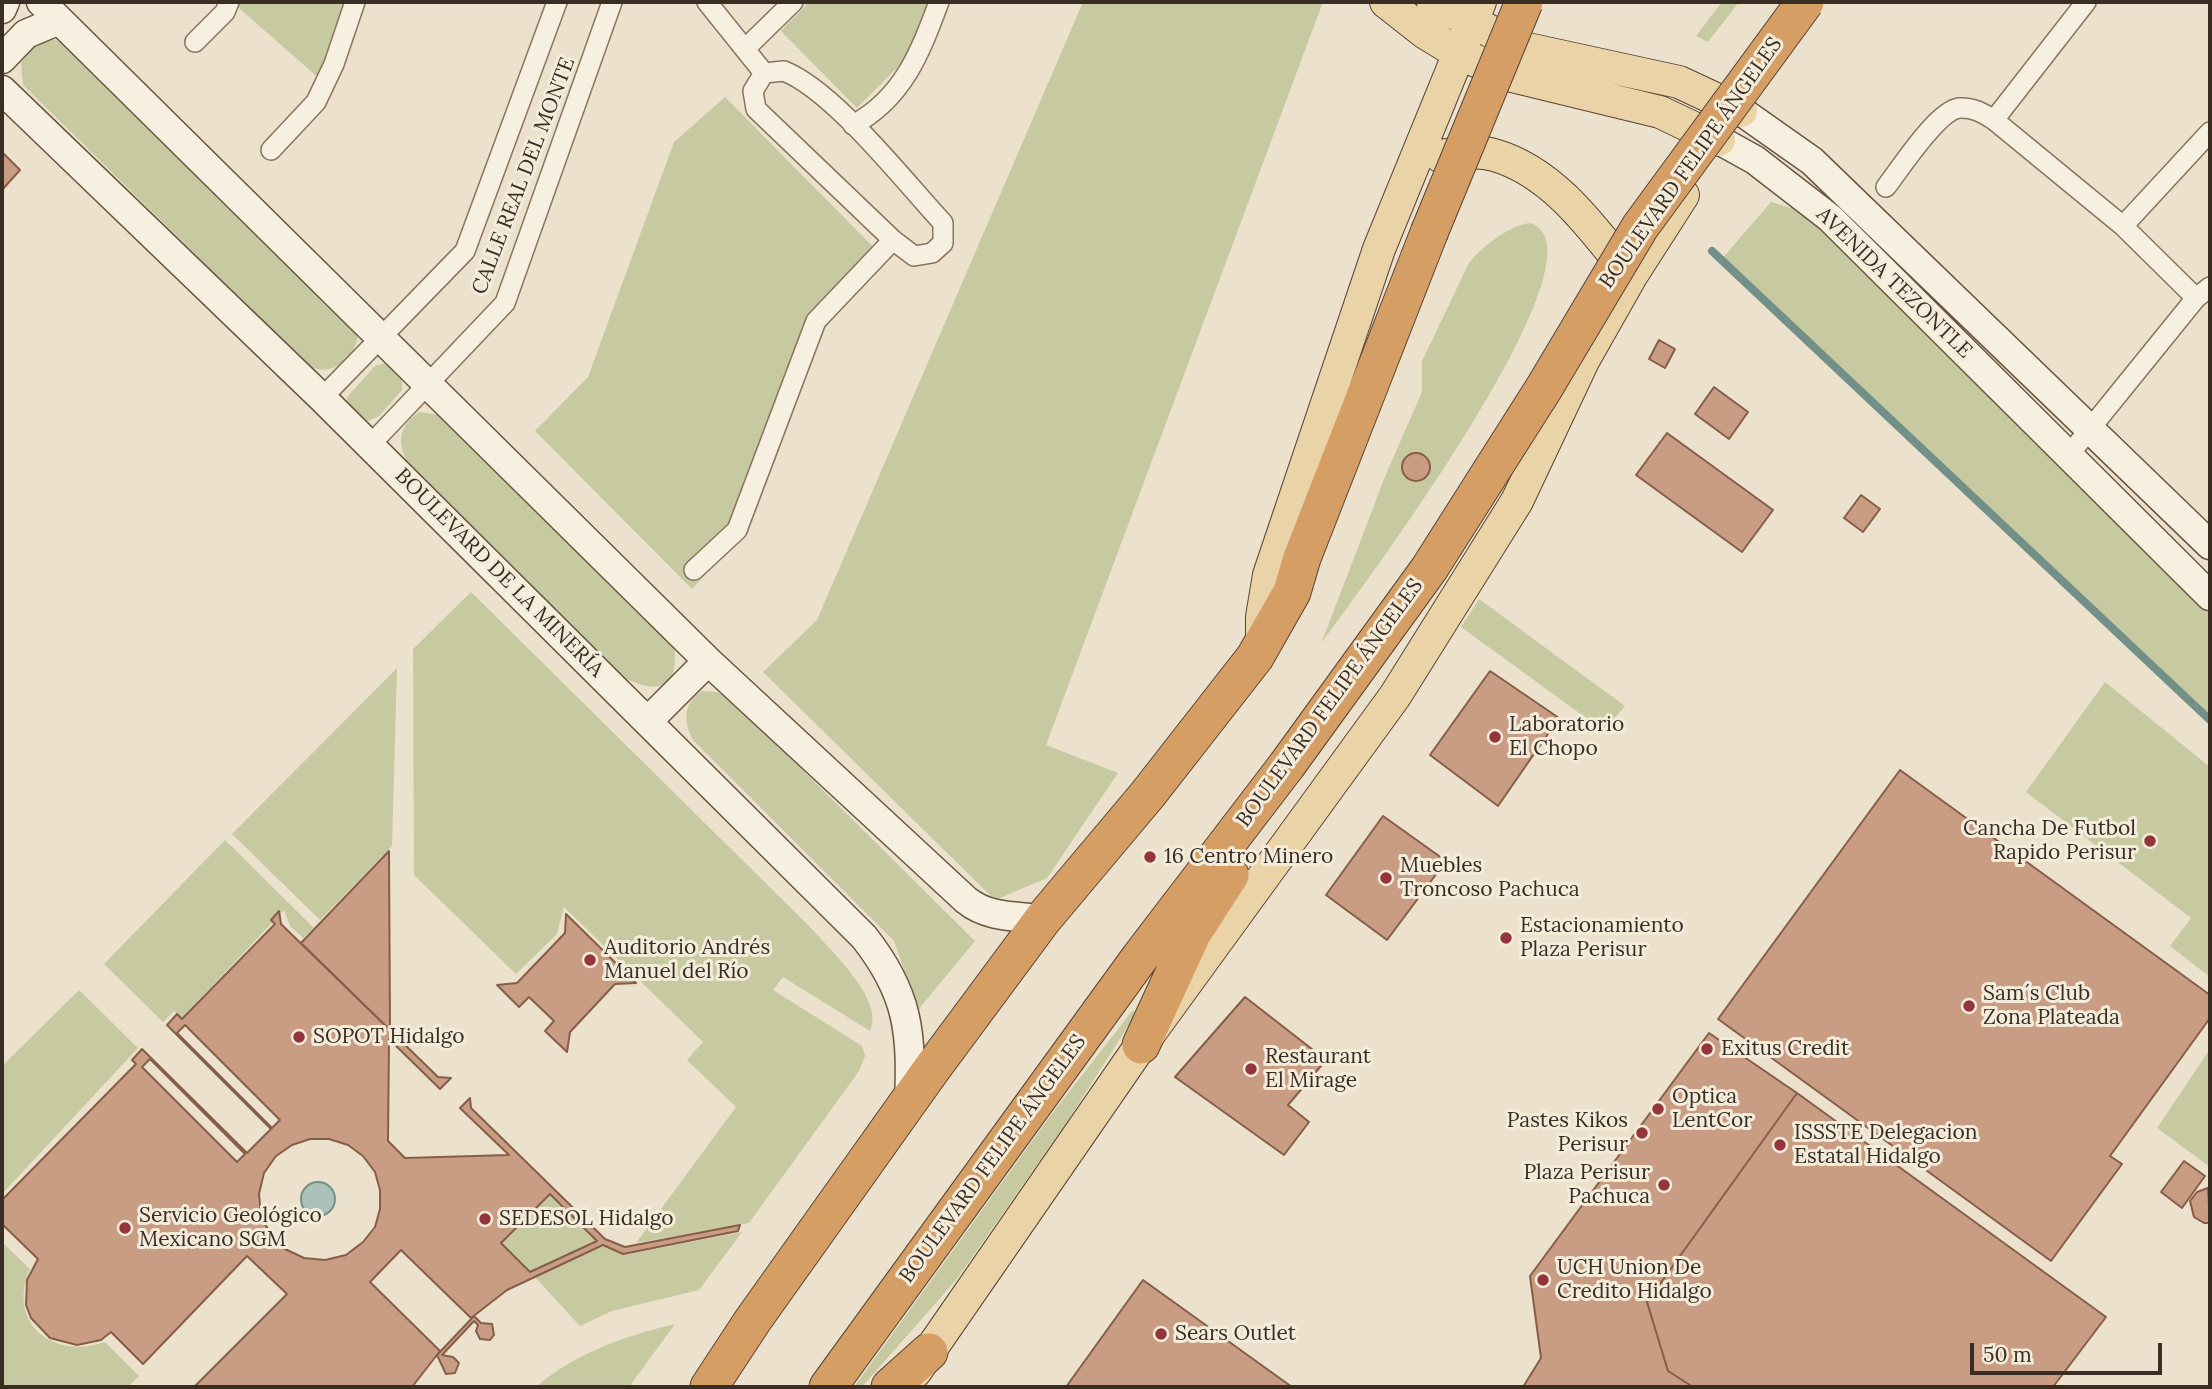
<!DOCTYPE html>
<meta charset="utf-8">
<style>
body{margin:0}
#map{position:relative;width:2212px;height:1389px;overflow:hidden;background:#ece1cc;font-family:Lora,serif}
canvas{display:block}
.frame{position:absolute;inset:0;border:4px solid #3a2d23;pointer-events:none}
.scale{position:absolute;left:1970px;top:1343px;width:192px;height:32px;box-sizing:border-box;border:4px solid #3a2d23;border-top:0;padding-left:9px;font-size:21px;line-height:24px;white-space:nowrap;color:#3a2d23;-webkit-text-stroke:5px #f4ecdb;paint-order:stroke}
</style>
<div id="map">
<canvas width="2212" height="1389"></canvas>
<div class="frame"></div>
<div class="scale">50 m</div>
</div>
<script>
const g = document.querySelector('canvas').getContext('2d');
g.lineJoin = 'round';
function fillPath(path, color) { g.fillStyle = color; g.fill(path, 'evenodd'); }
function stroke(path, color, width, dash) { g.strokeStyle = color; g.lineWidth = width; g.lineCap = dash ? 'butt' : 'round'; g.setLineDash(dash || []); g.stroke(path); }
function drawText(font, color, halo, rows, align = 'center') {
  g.font = font + ' Lora,serif'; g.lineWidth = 6; g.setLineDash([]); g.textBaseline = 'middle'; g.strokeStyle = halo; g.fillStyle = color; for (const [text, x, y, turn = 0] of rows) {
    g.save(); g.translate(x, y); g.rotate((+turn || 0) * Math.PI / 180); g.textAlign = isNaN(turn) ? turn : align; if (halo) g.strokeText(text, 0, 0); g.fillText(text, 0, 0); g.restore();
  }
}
fillPath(new Path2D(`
 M 232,2 L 350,2 L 322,81 Z
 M 809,2 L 931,2 L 913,52 L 857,108 L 781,31 Z
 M 1083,2 L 1323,2 L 1046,745 L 1118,773 L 1047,878 L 995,900 L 763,672 L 817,620 Z
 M 1722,2 L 1739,2 L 1708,42 L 1696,36 Z
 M 51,39 L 67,44 L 358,330 C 359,355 333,379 309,366 L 23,85 L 21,63 L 33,46 Z
 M 725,97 L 885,259 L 814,338 L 745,531 L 692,589 L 535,431 L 588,377 L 674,142 Z
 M 1771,202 L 1826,219 L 2210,604 L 2210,721 L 1721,260 Z
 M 1529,223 C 1619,247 1352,601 1321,644 L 1386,474 L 1422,392 L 1422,361 L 1469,263 C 1481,247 1509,226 1529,223 Z
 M 386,363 L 402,374 L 402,390 L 379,416 L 368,421 L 348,409 L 347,397 L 375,366 Z
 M 420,412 L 439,415 L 452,425 L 674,646 C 680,690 657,695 623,677 L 413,471 C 397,449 395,427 420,412 Z
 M 471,592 L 808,925 C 828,947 886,1001 870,1031 L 783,977 L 773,990 L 862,1046 L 865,1056 L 859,1071 L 749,1223 L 636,1243 L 736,1107 L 687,1060 L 703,1042 L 564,907 L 557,934 L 516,974 L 414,875 L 413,649 Z
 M 1479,599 L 1625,706 L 1604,731 L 1461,627 Z
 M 397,668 L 392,846 L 320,920 L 232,834 Z
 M 2105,682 L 2210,767 L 2210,977 L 2170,946 L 2191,918 L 2026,792 Z
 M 702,691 L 716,692 L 729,697 L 975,941 L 918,1010 L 894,941 L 693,740 C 683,721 683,704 702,691 Z
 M 225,840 L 314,928 L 303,938 L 290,926 L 284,910 L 182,1018 L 174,1011 L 163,1022 L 104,964 Z
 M 79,990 L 138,1048 L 2,1194 L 2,1066 Z
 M 1132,1011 L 1137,1012 L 1065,1125 L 956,1280 L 862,1387 L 854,1387 L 1051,1115 Z
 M 2210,1049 L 2210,1167 L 2157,1128 Z
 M 550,1194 L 597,1241 L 530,1272 L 501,1243 Z
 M 742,1232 L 699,1290 L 612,1311 L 580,1326 L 534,1276 L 604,1246 L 623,1255 Z
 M 2,1242 L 30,1269 C 6,1324 54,1360 105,1342 L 139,1376 L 128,1387 L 2,1387 Z
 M 675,1324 L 629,1387 L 536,1387 C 575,1353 625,1336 675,1324 Z`), '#c7caa0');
const water = new Path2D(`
 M301 1199a17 17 0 1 1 34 0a17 17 0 1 1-34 0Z`);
fillPath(water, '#abc2ba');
stroke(water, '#729087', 2);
stroke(new Path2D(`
 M 1712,251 L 2210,720`), '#729087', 8);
const building = new Path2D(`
 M 2,152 L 20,170 L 2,190 Z
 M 1659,340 L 1675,349 L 1665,368 L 1649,359 Z
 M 1714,387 L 1748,412 L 1729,439 L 1695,414 Z
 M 1667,433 L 1773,510 L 1742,552 L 1636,475 Z
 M1402 467a14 14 0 1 1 28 0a14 14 0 1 1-28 0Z
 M 1861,495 L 1880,509 L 1863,532 L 1844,518 Z
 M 1490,671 L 1559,718 L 1498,806 L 1430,755 Z
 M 1900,770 L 2210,995 L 2210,1018 L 2110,1156 L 2122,1164 L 2051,1261 L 1718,1019 Z
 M 1383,816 L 1446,861 L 1387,940 L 1326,895 Z
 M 389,851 L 390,1030 L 301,943 Z
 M 279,911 L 281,924 L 438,1077 L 451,1078 L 440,1089 L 389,1039 L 388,1141 L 405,1158 L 509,1155 L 460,1108 L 470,1098 L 471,1108 L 605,1239 L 625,1247 L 740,1225 L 738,1231 L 623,1254 L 603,1245 L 507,1290 L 471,1318 L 401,1250 L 370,1282 L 440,1351 L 412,1387 L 194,1387 L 287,1294 L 247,1256 L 143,1364 L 111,1332 L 101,1340 L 77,1345 L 50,1338 L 31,1318 L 26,1305 L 27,1280 L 38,1259 L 2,1224 L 2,1200 L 136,1064 L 132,1060 L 142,1049 L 247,1153 L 271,1129 L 167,1025 L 177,1014 L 182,1019 L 275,924 L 271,920 ZM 185,1025 L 280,1120 L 272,1128 L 177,1033 ZM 150,1059 L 245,1154 L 237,1162 L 142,1067 ZM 310,1139 L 329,1139 L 348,1145 L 363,1156 L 375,1172 L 380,1190 L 380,1209 L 375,1227 L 363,1242 L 346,1255 L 325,1260 L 304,1258 L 285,1249 L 270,1234 L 261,1215 L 259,1194 L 264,1173 L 276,1156 L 292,1145 ZM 550,1194 L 597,1241 L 530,1272 L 501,1243 Z
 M 566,914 L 636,983 L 615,984 L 570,1032 L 567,1052 L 545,1031 L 554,1021 L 529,997 L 519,1007 L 497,985 L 517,983 L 565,933 Z
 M 1245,997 L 1326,1060 L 1288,1105 L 1309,1122 L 1284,1155 L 1175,1077 Z
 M 1709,1033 L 1797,1093 L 1647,1302 L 1668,1371 L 1693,1387 L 1523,1387 L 1541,1358 L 1530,1276 Z
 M 1797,1093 L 2106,1317 L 2053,1387 L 1693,1387 L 1668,1371 L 1647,1302 Z
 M 2184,1161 L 2205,1176 L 2182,1208 L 2161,1192 Z
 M 2208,1188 L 2210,1223 L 2204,1223 L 2194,1217 L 2190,1201 L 2197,1192 Z
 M 1143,1280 L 1292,1387 L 1066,1387 Z
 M 474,1316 L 481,1323 L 492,1324 L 494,1335 L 490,1340 L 480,1339 L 476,1331 L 478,1325 L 474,1321 L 442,1355 L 453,1357 L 459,1363 L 455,1373 L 446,1374 L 437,1355 Z`);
fillPath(building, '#c89d84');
stroke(building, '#865e48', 2);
const street = new Path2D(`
 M 707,2 L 764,73
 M 195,42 L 225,12 L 229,2
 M 746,48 L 793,2
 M 784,71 C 834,91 904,181 943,223 L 943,243 L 932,253 L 914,256 L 893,240 L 756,109 L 753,91 L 764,73 Z
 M 1994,120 L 2086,2
 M 853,125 C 903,98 920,53 939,2
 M 271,150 L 316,102 L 334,64 L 355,2
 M 1886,187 C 1900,169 1937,111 1959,108 C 1973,107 1983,113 1994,120 L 2123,226 L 2196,298
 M 2123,226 L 2210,132
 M 322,398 L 465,251 L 557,2
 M 370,445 L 505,303 L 612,2
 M 2068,456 L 2196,298 L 2210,287
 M 694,570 L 737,530 L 816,321 L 893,240`);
const secondary = new Path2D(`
 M 41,2 L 708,661 L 966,900 C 988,918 1015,916 1043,919
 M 2,9 L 5,2
 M 2,59 L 26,34 L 57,21
 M 2,90 L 322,398 L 864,937 C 909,994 912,1033 909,1103
 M 1741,111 L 1812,161 L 2210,545
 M 1719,140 L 1755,160 L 1830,218 L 2210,596
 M 648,721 L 708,661`);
const primary = new Path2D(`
 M 1386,2 L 1424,32 L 1460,54 L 1512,76 L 1660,112 L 1719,140
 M 1433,2 L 1523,48 L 1679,82 L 1741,111
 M 1440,156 C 1457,154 1477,150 1494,155 C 1554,172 1594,230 1631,276
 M 1262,647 L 1262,617 L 1269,575 L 1379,249 L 1480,2
 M 915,1372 L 1141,1045 L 1395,696 L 1517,501 L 1584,359 L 1631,276 L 1683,195`);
const highway = new Path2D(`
 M 1141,1045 L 1192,934 L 1230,875
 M 709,1387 L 753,1320 L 931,1070 L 1043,919 L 1148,794 L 1255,657 L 1292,592 L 1302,558 L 1429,233
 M 828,1387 L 1141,956 L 1287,765
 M 890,1387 L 929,1352`);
stroke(street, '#897460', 22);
stroke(secondary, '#6b5543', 31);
stroke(primary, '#574334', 34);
stroke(highway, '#574334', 39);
stroke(street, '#f7efdf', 19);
stroke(secondary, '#f7efdf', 28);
stroke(primary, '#ebd3a8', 32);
stroke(highway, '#d49e64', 37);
const highwayBridge = new Path2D(`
 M 1429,233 L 1524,2
 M 1287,765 L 1429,569 L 1544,388 L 1640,227 L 1805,2`);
stroke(highwayBridge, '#574334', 39, []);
stroke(highwayBridge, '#d49e64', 37);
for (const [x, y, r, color] of [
 [1495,737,7,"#93353a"],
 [2150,841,7,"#93353a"],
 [1150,857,7,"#93353a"],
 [1386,878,7,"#93353a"],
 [1506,938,7,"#93353a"],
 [590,960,7,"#93353a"],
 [1969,1006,7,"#93353a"],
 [299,1037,7,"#93353a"],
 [1707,1049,7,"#93353a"],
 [1251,1069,7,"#93353a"],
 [1658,1109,7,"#93353a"],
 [1642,1133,7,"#93353a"],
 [1780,1145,7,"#93353a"],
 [1664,1185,7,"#93353a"],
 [485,1219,7,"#93353a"],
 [125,1228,7,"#93353a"],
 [1543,1280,7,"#93353a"],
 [1161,1334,7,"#93353a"]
]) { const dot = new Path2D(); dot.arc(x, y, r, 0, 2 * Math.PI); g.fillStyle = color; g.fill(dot); stroke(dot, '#f4ecdb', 2.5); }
drawText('21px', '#3a2d23', '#f4ecdb', [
 ["BOULEVARD FELIPE ÁNGELES",1691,163,-55],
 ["CALLE REAL DEL MONTE",524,176,-69],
 ["AVENIDA TEZONTLE",1894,283,44],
 ["BOULEVARD DE LA MINERÍA",499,573,45],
 ["BOULEVARD FELIPE ÁNGELES",1330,703,-54],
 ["BOULEVARD FELIPE ÁNGELES",993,1159,-54]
]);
drawText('21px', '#3a2d23', '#f4ecdb', [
 ["Laboratorio",1509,725],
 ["El Chopo",1509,749],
 ["Cancha De Futbol",2136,829,"right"],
 ["Rapido Perisur",2136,853,"right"],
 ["16 Centro Minero",1164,857],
 ["Muebles",1400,866],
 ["Troncoso Pachuca",1400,890],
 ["Estacionamiento",1520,926],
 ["Plaza Perisur",1520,950],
 ["Auditorio Andrés",604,948],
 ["Manuel del Río",604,972],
 ["Sam´s Club",1983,994],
 ["Zona Plateada",1983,1018],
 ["SOPOT Hidalgo",313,1037],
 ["Exitus Credit",1721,1049],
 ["Restaurant",1265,1057],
 ["El Mirage",1265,1081],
 ["Optica",1672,1097],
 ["LentCor",1672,1121],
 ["Pastes Kikos",1628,1121,"right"],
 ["Perisur",1628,1145,"right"],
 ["ISSSTE Delegacion",1794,1133],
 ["Estatal Hidalgo",1794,1157],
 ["Plaza Perisur",1650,1173,"right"],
 ["Pachuca",1650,1197,"right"],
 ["Servicio Geológico",139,1216],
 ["Mexicano SGM",139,1240],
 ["SEDESOL Hidalgo",499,1219],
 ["UCH Union De",1557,1268],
 ["Credito Hidalgo",1557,1292],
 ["Sears Outlet",1175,1334]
], 'left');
</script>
